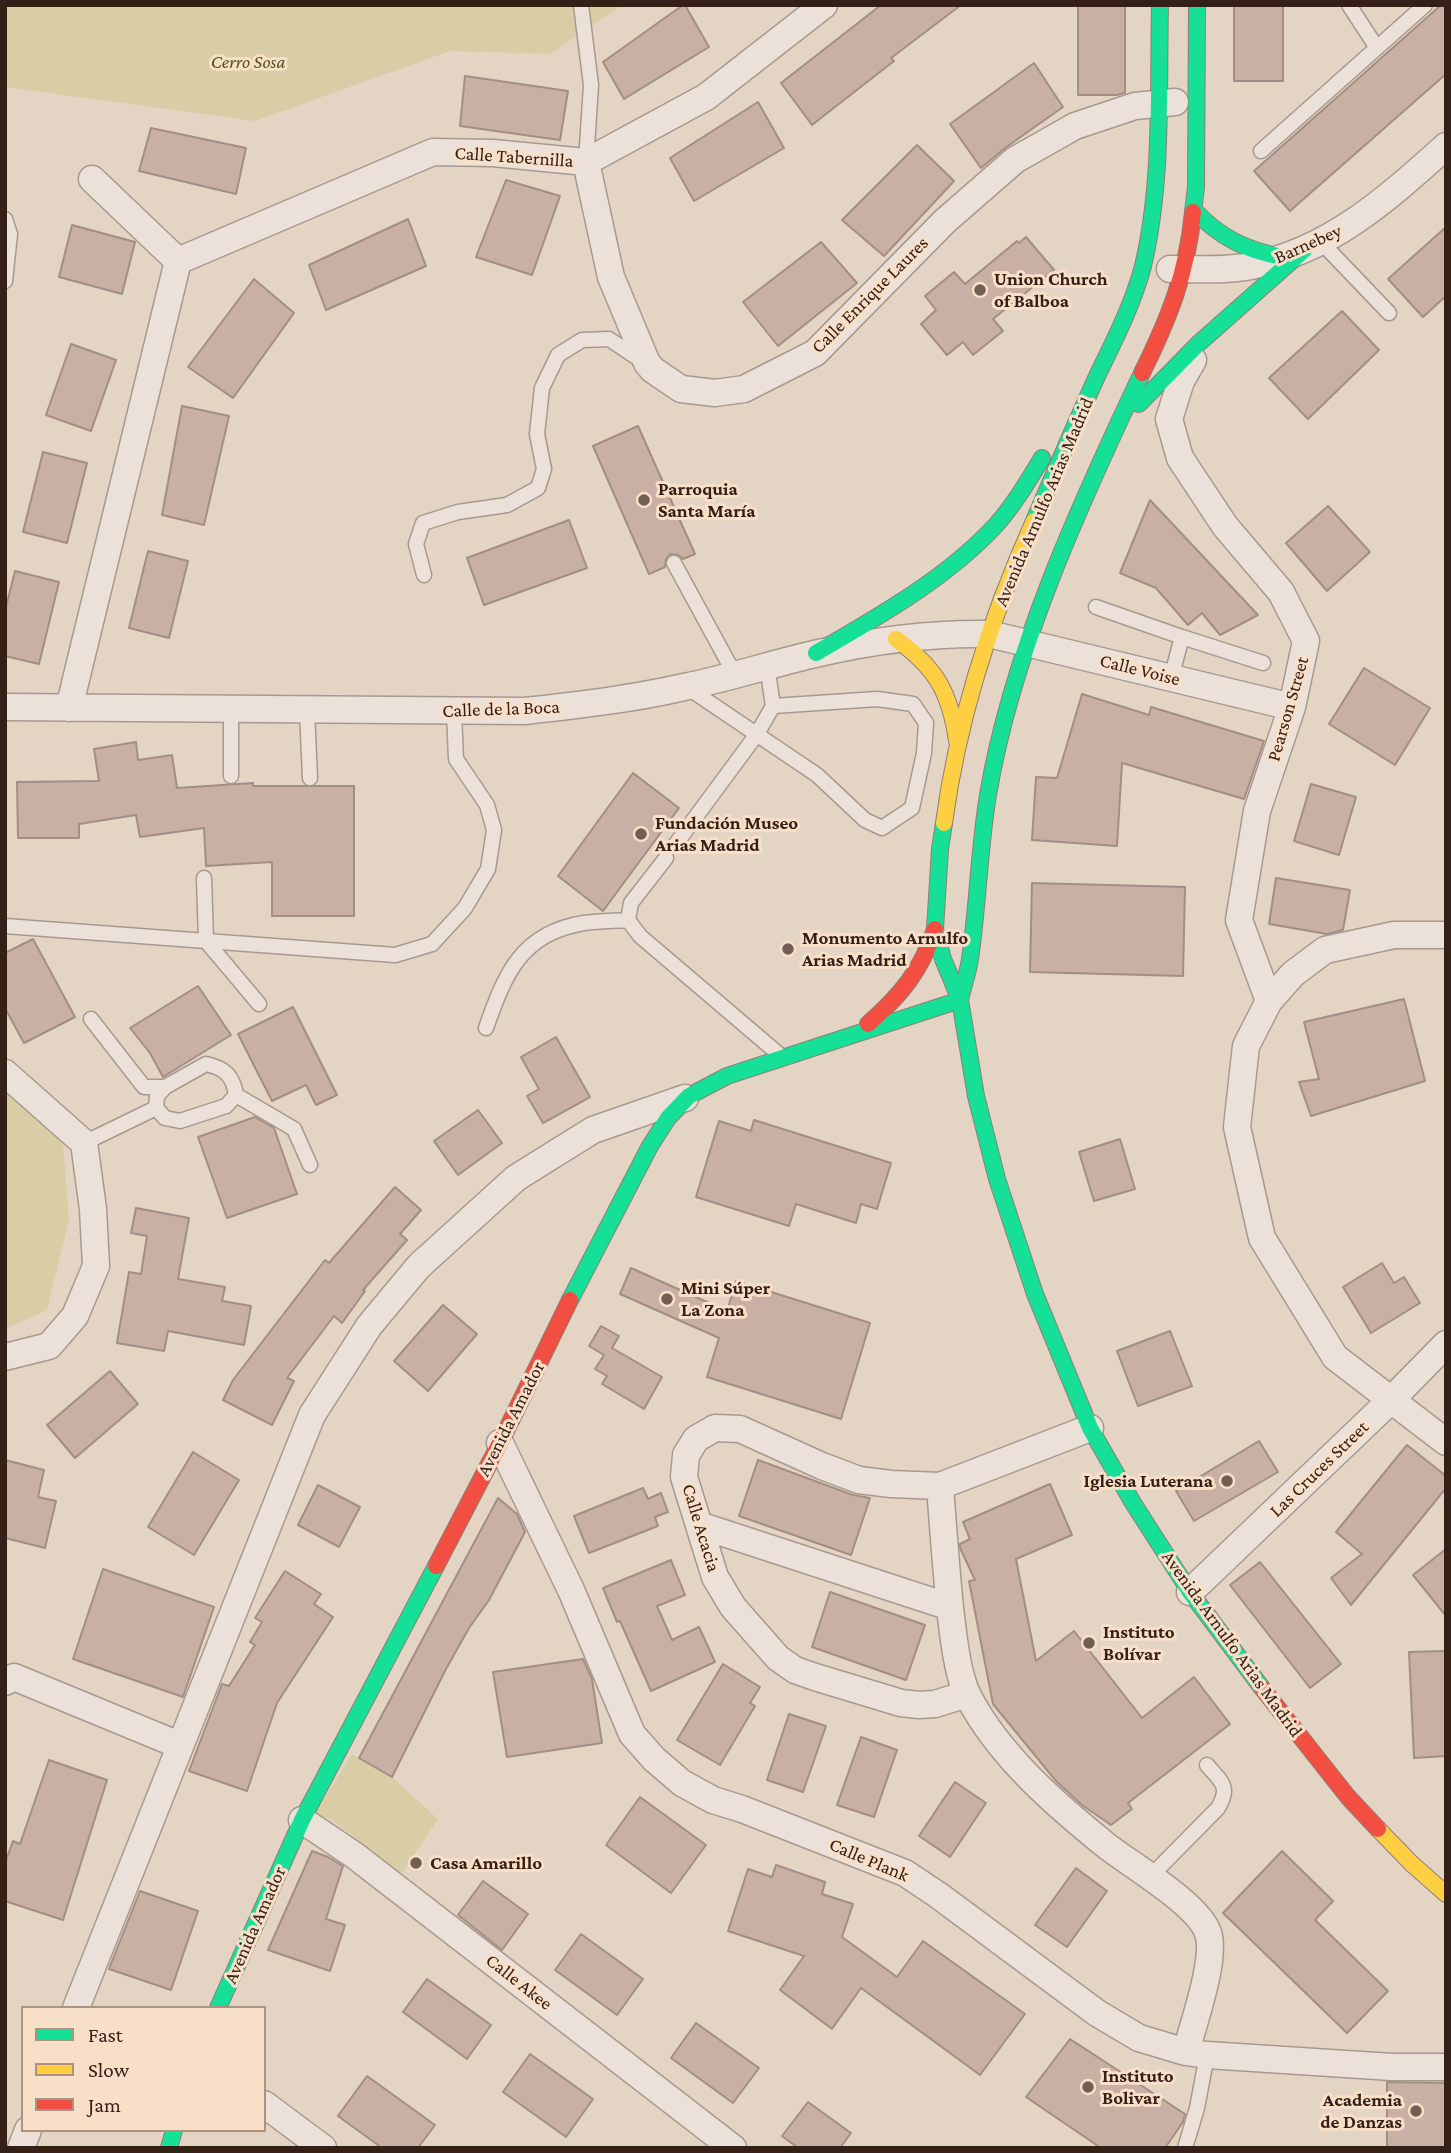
<!DOCTYPE html>
<meta charset="utf-8">
<style>
body{margin:0}
#map{position:relative;width:1451px;height:2153px;overflow:hidden;background:#e4d4c4;font-family:"Crimson Pro",serif}
canvas{display:block}
.frame{position:absolute;inset:0;border:7px solid #352018;pointer-events:none}
.legend{position:absolute;left:21px;top:2006px;width:245px;height:126px;box-sizing:border-box;background:#f8dfc7;border:2px solid #aa9381;margin:0;padding:9px 12px;list-style:none;font-size:21px;color:#352018}
.legend li{display:flex;align-items:center;gap:14px;height:35px}
.legend b{width:35px;border:2px solid #aa9381}
</style>
<div id="map">
<canvas width="1451" height="2153"></canvas>
<div class="frame"></div>
<ul class="legend">
<li><b style="height:9px;background:#16e098"></b>Fast</li>
<li><b style="height:9px;background:#ffcf43"></b>Slow</li>
<li><b style="height:9px;background:#f24e42"></b>Jam</li>
</ul>
</div>
<script>
const g = document.querySelector('canvas').getContext('2d');
g.lineJoin = 'round';
function fillPath(path, color) { g.fillStyle = color; g.fill(path, 'evenodd'); }
function stroke(path, color, width, dash) { g.strokeStyle = color; g.lineWidth = width; g.lineCap = dash ? 'butt' : 'round'; g.setLineDash(dash || []); g.stroke(path); }
function drawText(font, color, halo, rows, align = 'center') {
  g.font = font + ' "Crimson Pro",serif'; g.lineWidth = 6; g.setLineDash([]); g.textBaseline = 'middle'; g.strokeStyle = halo; g.fillStyle = color; for (const [text, x, y, turn = 0] of rows) {
    g.save(); g.translate(x, y); g.rotate((+turn || 0) * Math.PI / 180); g.textAlign = isNaN(turn) ? turn : align; if (halo) g.strokeText(text, 0, 0); g.fillText(text, 0, 0); g.restore();
  }
}
fillPath(new Path2D(`
 M 5,5 L 623,5 L 550,54 L 450,51 L 255,121 L 5,87 Z
 M 5,1090 L 63,1142 L 69,1220 L 47,1310 L 5,1329 Z
 M 352,1754 L 392,1777 L 438,1819 L 402,1873 L 329,1818 L 313,1817 Z`), '#d9cda5');
const building = new Path2D(`
 M 683,5 L 685,5 L 709,47 L 624,99 L 603,62 Z
 M 881,5 L 961,5 L 891,58 L 894,61 L 812,125 L 781,83 Z
 M 1078,5 L 1125,5 L 1125,93 L 1117,95 L 1078,95 Z
 M 1234,5 L 1283,5 L 1283,81 L 1234,81 Z
 M 1441,5 L 1446,5 L 1446,74 L 1290,211 L 1254,171 Z
 M 1034,63 L 1063,107 L 1005,148 L 981,168 L 950,124 Z
 M 465,76 L 568,91 L 560,140 L 460,126 Z
 M 758,102 L 784,148 L 694,201 L 670,158 Z
 M 151,128 L 246,148 L 236,194 L 139,171 Z
 M 917,145 L 954,181 L 884,256 L 842,220 Z
 M 506,180 L 560,196 L 532,275 L 476,257 Z
 M 408,219 L 426,266 L 326,310 L 309,265 Z
 M 72,225 L 135,242 L 122,294 L 59,277 Z
 M 1446,227 L 1446,296 L 1423,317 L 1388,279 Z
 M 1026,237 L 1054,270 L 993,319 L 1003,331 L 973,355 L 963,342 L 947,355 L 921,324 L 936,310 L 925,296 L 954,272 L 965,284 L 1017,241 L 1019,243 Z
 M 821,242 L 857,283 L 778,346 L 743,302 Z
 M 254,279 L 294,313 L 233,398 L 188,367 Z
 M 1342,311 L 1379,350 L 1308,419 L 1269,378 Z
 M 71,344 L 116,360 L 91,431 L 46,415 Z
 M 182,406 L 229,416 L 204,525 L 162,515 Z
 M 638,426 L 695,554 L 683,559 L 678,555 L 670,554 L 666,559 L 665,567 L 649,574 L 593,446 Z
 M 43,452 L 87,463 L 67,543 L 23,532 Z
 M 1150,500 L 1258,615 L 1220,635 L 1202,613 L 1188,625 L 1156,588 L 1120,573 Z
 M 1328,506 L 1370,552 L 1327,591 L 1286,543 Z
 M 569,520 L 587,568 L 484,605 L 467,558 Z
 M 148,551 L 188,561 L 169,638 L 129,628 Z
 M 15,571 L 59,582 L 39,664 L 5,656 L 5,611 Z
 M 1364,668 L 1430,708 L 1395,765 L 1329,724 Z
 M 1082,694 L 1149,715 L 1151,707 L 1264,741 L 1244,799 L 1122,763 L 1117,846 L 1032,840 L 1036,777 L 1057,778 Z
 M 136,742 L 138,760 L 172,755 L 177,788 L 253,783 L 253,786 L 354,786 L 354,916 L 272,916 L 272,862 L 206,866 L 204,828 L 140,837 L 136,815 L 79,824 L 79,838 L 18,838 L 17,782 L 99,781 L 94,749 Z
 M 633,773 L 679,808 L 603,911 L 558,876 Z
 M 1311,784 L 1356,797 L 1339,855 L 1294,841 Z
 M 1276,878 L 1350,890 L 1343,930 L 1327,934 L 1269,924 Z
 M 1032,883 L 1185,887 L 1183,976 L 1030,972 Z
 M 33,939 L 75,1017 L 24,1043 L 5,1008 L 5,953 Z
 M 198,986 L 231,1035 L 163,1077 L 150,1053 L 130,1028 Z
 M 1404,999 L 1425,1081 L 1311,1116 L 1299,1082 L 1319,1079 L 1304,1022 Z
 M 293,1007 L 337,1095 L 316,1105 L 306,1085 L 272,1101 L 238,1034 Z
 M 556,1037 L 590,1097 L 543,1123 L 527,1096 L 539,1089 L 521,1057 Z
 M 478,1110 L 502,1143 L 458,1175 L 434,1141 Z
 M 255,1117 L 274,1128 L 297,1194 L 227,1218 L 198,1137 Z
 M 754,1120 L 891,1163 L 877,1209 L 861,1204 L 856,1223 L 796,1204 L 789,1226 L 696,1197 L 719,1121 L 751,1131 Z
 M 1120,1139 L 1135,1189 L 1094,1201 L 1079,1152 Z
 M 395,1187 L 421,1210 L 400,1234 L 407,1240 L 363,1290 L 365,1291 L 342,1323 L 334,1316 L 287,1378 L 294,1381 L 272,1425 L 223,1400 L 233,1380 L 325,1260 L 329,1263 Z
 M 136,1208 L 189,1218 L 178,1279 L 225,1287 L 222,1301 L 251,1306 L 244,1345 L 168,1331 L 164,1351 L 117,1343 L 129,1272 L 141,1274 L 147,1236 L 131,1233 Z
 M 1382,1263 L 1394,1283 L 1404,1277 L 1420,1303 L 1371,1333 L 1343,1287 Z
 M 631,1268 L 727,1311 L 736,1281 L 870,1323 L 841,1419 L 707,1377 L 719,1338 L 620,1294 Z
 M 443,1305 L 477,1334 L 428,1391 L 394,1361 Z
 M 601,1326 L 619,1336 L 612,1348 L 662,1377 L 644,1409 L 602,1384 L 607,1376 L 595,1369 L 604,1355 L 589,1346 Z
 M 1170,1331 L 1192,1386 L 1138,1406 L 1117,1351 Z
 M 110,1371 L 138,1404 L 75,1458 L 47,1425 Z
 M 1259,1441 L 1278,1472 L 1194,1521 L 1176,1491 Z
 M 1407,1445 L 1446,1476 L 1446,1488 L 1351,1605 L 1331,1578 L 1362,1554 L 1336,1532 Z
 M 193,1452 L 239,1480 L 194,1555 L 148,1527 Z
 M 5,1460 L 44,1470 L 38,1497 L 56,1501 L 45,1548 L 5,1538 Z
 M 758,1460 L 853,1495 L 870,1498 L 851,1555 L 739,1516 Z
 M 1050,1484 L 1072,1535 L 1016,1559 L 1036,1661 L 1074,1631 L 1142,1718 L 1194,1677 L 1230,1724 L 1128,1803 L 1132,1809 L 1111,1825 L 1082,1805 L 1056,1781 L 993,1704 L 969,1581 L 975,1580 L 960,1548 L 960,1544 L 970,1539 L 963,1522 Z
 M 318,1485 L 360,1507 L 339,1547 L 298,1525 Z
 M 643,1488 L 648,1499 L 661,1493 L 668,1512 L 655,1517 L 658,1526 L 589,1553 L 574,1516 Z
 M 498,1498 L 517,1514 L 525,1532 L 489,1600 L 469,1628 L 446,1669 L 392,1777 L 359,1758 Z
 M 1446,1549 L 1446,1616 L 1413,1575 Z
 M 671,1560 L 685,1595 L 657,1606 L 672,1640 L 699,1627 L 715,1662 L 651,1691 L 620,1621 L 617,1622 L 603,1588 Z
 M 1260,1562 L 1341,1664 L 1310,1688 L 1230,1585 Z
 M 103,1569 L 214,1607 L 183,1697 L 73,1659 Z
 M 285,1571 L 321,1594 L 314,1604 L 333,1617 L 277,1703 L 247,1791 L 189,1771 L 222,1684 L 229,1686 L 255,1645 L 250,1642 L 262,1622 L 255,1618 Z
 M 830,1592 L 925,1625 L 906,1680 L 812,1647 Z
 M 1446,1651 L 1446,1756 L 1414,1758 L 1409,1652 Z
 M 583,1659 L 592,1679 L 602,1743 L 507,1757 L 493,1672 Z
 M 723,1664 L 760,1687 L 750,1703 L 755,1706 L 720,1765 L 677,1740 Z
 M 789,1714 L 826,1726 L 803,1792 L 767,1780 Z
 M 861,1737 L 897,1750 L 874,1817 L 837,1805 Z
 M 49,1760 L 107,1780 L 63,1920 L 5,1901 L 5,1863 L 13,1841 L 20,1844 Z
 M 955,1782 L 986,1803 L 950,1857 L 919,1836 Z
 M 640,1797 L 706,1845 L 671,1893 L 606,1845 Z
 M 312,1851 L 328,1857 L 343,1866 L 326,1919 L 345,1925 L 330,1971 L 268,1950 Z
 M 1282,1851 L 1333,1901 L 1315,1920 L 1388,1991 L 1347,2033 L 1223,1913 Z
 M 776,1865 L 825,1882 L 822,1894 L 853,1904 L 842,1937 L 897,1977 L 923,1941 L 1025,2014 L 980,2075 L 861,1988 L 832,2029 L 780,1990 L 804,1956 L 728,1931 L 748,1869 L 772,1877 Z
 M 1076,1868 L 1107,1891 L 1067,1947 L 1035,1925 Z
 M 483,1881 L 528,1914 L 502,1950 L 458,1915 Z
 M 140,1891 L 198,1911 L 171,1990 L 109,1969 Z
 M 581,1934 L 643,1979 L 617,2015 L 555,1970 Z
 M 427,1979 L 491,2025 L 467,2059 L 403,2012 Z
 M 696,2023 L 759,2068 L 733,2103 L 671,2058 Z
 M 1070,2039 L 1185,2114 L 1183,2122 L 1165,2148 L 1101,2148 L 1026,2097 Z
 M 530,2054 L 593,2099 L 566,2137 L 503,2092 Z
 M 367,2076 L 435,2125 L 418,2148 L 382,2148 L 338,2116 Z
 M 1387,2082 L 1446,2083 L 1446,2148 L 1387,2148 Z
 M 808,2102 L 851,2133 L 840,2148 L 798,2148 L 782,2136 Z`);
fillPath(building, '#c8b0a5');
stroke(building, '#a38e84', 2);
const lane = new Path2D(`
 M 581,5 L 591,85 L 586,162
 M 1349,5 L 1377,48
 M 1261,151 L 1425,5
 M 5,219 L 10,234 L 5,281
 M 1321,242 L 1389,313
 M 674,563 L 735,675
 M 424,575 L 416,544 L 423,523 L 458,512 L 507,505 L 538,488 L 544,469 L 537,434 L 542,388 L 558,355 L 582,340 L 609,339 L 642,361
 M 1096,607 L 1182,637 L 1263,663
 M 1171,678 L 1182,637
 M 688,688 L 817,775 L 865,820 L 882,828 L 912,808 L 924,753 L 926,723 L 913,704 L 877,699 L 773,706
 M 231,710 L 231,776
 M 307,711 L 310,778
 M 675,845 L 757,734 L 773,706 L 767,666
 M 666,858 L 631,903 L 628,920 L 640,936 L 781,1056
 M 204,878 L 206,941 L 259,1004
 M 5,926 L 395,955 L 432,944 L 465,908 L 488,869 L 494,830 L 487,805 L 456,759 L 454,712
 M 91,1019 L 144,1087 L 165,1087
 M 486,1028 C 505,974 521,933 584,923 C 598,921 614,921 628,920
 M 236,1095 L 294,1129 L 310,1165
 M 84,1143 L 156,1108 L 165,1118 L 180,1121 L 226,1106 L 236,1095 C 233,1076 225,1068 206,1064 L 165,1087 L 157,1096 L 156,1108
 M 1150,1877 L 1218,1808 C 1231,1786 1221,1782 1207,1765
 M 1185,2148 L 1197,2108 L 1207,2055`);
const street = new Path2D(`
 M 586,162 L 611,277 L 647,363 L 653,370 L 681,389 L 715,393 L 744,389 L 815,353 L 945,221 L 1015,160 L 1075,126 L 1135,106 L 1175,102
 M 178,261 L 433,152 L 493,153 L 586,162 L 706,97 L 824,5
 M 1170,269 C 1197,269 1225,271 1251,266 C 1330,251 1388,198 1446,146
 M 1193,360 L 1181,381 L 1169,419 L 1180,458 L 1225,526 L 1281,592 L 1306,641 L 1292,707 L 1257,811 L 1239,920 L 1269,1001
 M 5,707 L 525,711 C 579,705 632,699 684,687 C 730,678 774,663 819,653 C 875,640 932,633 989,634 L 1292,707
 M 69,708 L 178,261 L 92,179
 M 1446,935 L 1394,935 L 1325,950 L 1293,974 L 1269,1001 L 1246,1046 L 1237,1127 L 1262,1238 L 1335,1357 L 1446,1442
 M 5,1073 L 84,1143 L 93,1209 L 96,1266 L 75,1316 L 49,1346 L 5,1357
 M 500,1443 L 571,1590 L 632,1734 L 654,1759 L 682,1783 L 713,1800 L 742,1809 L 905,1873 L 938,1895 L 1097,2013 L 1139,2038 L 1186,2052 L 1207,2055 L 1392,2067 L 1446,2067
 M 940,1486 C 943,1527 946,1567 950,1608 C 953,1633 957,1674 968,1696 C 999,1756 1056,1805 1108,1847 C 1133,1866 1199,1905 1208,1933 C 1217,1958 1193,2024 1186,2052
 M 699,1525 L 950,1607
 M 1190,1592 L 1391,1400 L 1446,1344
 M 5,1682 L 14,1677 L 179,1745
 M 967,1694 L 935,1704 L 919,1705 L 901,1703 L 815,1677 L 795,1670 L 778,1658 L 733,1607 L 715,1577 L 684,1477 L 686,1455 L 696,1439 L 715,1428 L 740,1429 L 822,1466 L 859,1480 L 891,1484 L 940,1486 L 1090,1428
 M 302,1820 L 354,1855 L 733,2148
 M 76,2008 L 312,1415 L 369,1326 L 419,1266 L 516,1178 L 593,1130 L 685,1098
 M 264,2104 L 323,2148
 M 21,2148 L 28,2130`);
const fast = new Path2D(`
 M 1194,210 C 1219,237 1247,251 1283,257
 M 1193,212 L 1196,187 L 1197,5
 M 1139,404 L 1198,344 L 1304,250
 M 1034,521 C 1055,472 1076,422 1098,374 C 1115,339 1133,304 1143,266 C 1163,181 1158,92 1160,5
 M 816,653 C 879,616 946,579 996,525 C 1014,505 1028,481 1042,458
 M 944,823 L 940,849 L 935,929 L 943,959 L 960,1000 L 976,1096 L 997,1179 L 1035,1294 L 1090,1428 L 1133,1503 L 1190,1592 L 1262,1688
 M 960,1000 C 963,986 968,973 970,959 C 978,905 979,849 988,795 C 1012,652 1080,504 1142,373
 M 570,1300 L 650,1146 L 668,1118 L 689,1096 L 727,1076 L 960,1000
 M 218,2008 L 302,1820 L 436,1566
 M 169,2148 L 174,2130`);
const slow = new Path2D(`
 M 896,639 C 936,668 950,692 957,741
 M 944,823 C 958,718 991,617 1034,521
 M 1378,1829 L 1412,1864 L 1446,1894`);
const jam = new Path2D(`
 M 1142,373 C 1169,318 1187,274 1193,212
 M 868,1024 C 901,995 921,971 935,929
 M 436,1566 L 500,1443 L 570,1300
 M 1262,1688 L 1348,1797 L 1378,1829`);
stroke(lane, '#a8998f', 17);
stroke(street, '#a8998f', 29);
stroke(fast, '#8d7f76', 18);
stroke(slow, '#8d7f76', 18);
stroke(jam, '#8d7f76', 18);
stroke(lane, '#ebe1d8', 14);
stroke(street, '#ebe1d8', 26);
stroke(fast, '#16e098', 16);
stroke(slow, '#ffcf43', 16);
stroke(jam, '#f24e42', 16);
for (const [x, y, r, color] of [
 [980,290,7,"#725f54"],
 [644,500,7,"#725f54"],
 [641,834,7,"#725f54"],
 [788,949,7,"#725f54"],
 [667,1299,7,"#725f54"],
 [1227,1481,7,"#725f54"],
 [1089,1643,7,"#725f54"],
 [416,1863,7,"#725f54"],
 [1088,2087,7,"#725f54"],
 [1416,2111,7,"#725f54"]
]) { const dot = new Path2D(); dot.arc(x, y, r, 0, 2 * Math.PI); g.fillStyle = color; g.fill(dot); stroke(dot, '#f8dfc7', 2.5); }
drawText('italic 19px', '#53541d', '#f8dfc7', [
 ["Cerro Sosa",248,62]
]);
drawText('19px', '#352018', '#f8dfc7', [
 ["Calle Tabernilla",514,157,4],
 ["Barnebey",1308,244,-24],
 ["Calle Enrique Laures",870,295,-45],
 ["Avenida Arnulfo Arias Madrid",1044,502,-67],
 ["Calle Voise",1140,670,14],
 ["Calle de la Boca",501,709,-2],
 ["Pearson Street",1288,709,-74],
 ["Avenida Amador",511,1419,-63],
 ["Las Cruces Street",1319,1469,-44],
 ["Calle Acacia",701,1528,73],
 ["Avenida Arnulfo Arias Madrid",1232,1644,54],
 ["Calle Plank",869,1860,23],
 ["Avenida Amador",255,1925,-66],
 ["Calle Akee",519,1982,38]
]);
drawText('bold 19px', '#352018', '#f8dfc7', [
 ["Union Church",994,279],
 ["of Balboa",994,301],
 ["Parroquia",658,489],
 ["Santa María",658,511],
 ["Fundación Museo",655,823],
 ["Arias Madrid",655,845],
 ["Monumento Arnulfo",802,938],
 ["Arias Madrid",802,960],
 ["Mini Súper",681,1288],
 ["La Zona",681,1310],
 ["Iglesia Luterana",1213,1481,"right"],
 ["Instituto",1103,1632],
 ["Bolívar",1103,1654],
 ["Casa Amarillo",430,1863],
 ["Instituto",1102,2076],
 ["Bolivar",1102,2098],
 ["Academia",1402,2100,"right"],
 ["de Danzas",1402,2122,"right"]
], 'left');
</script>
